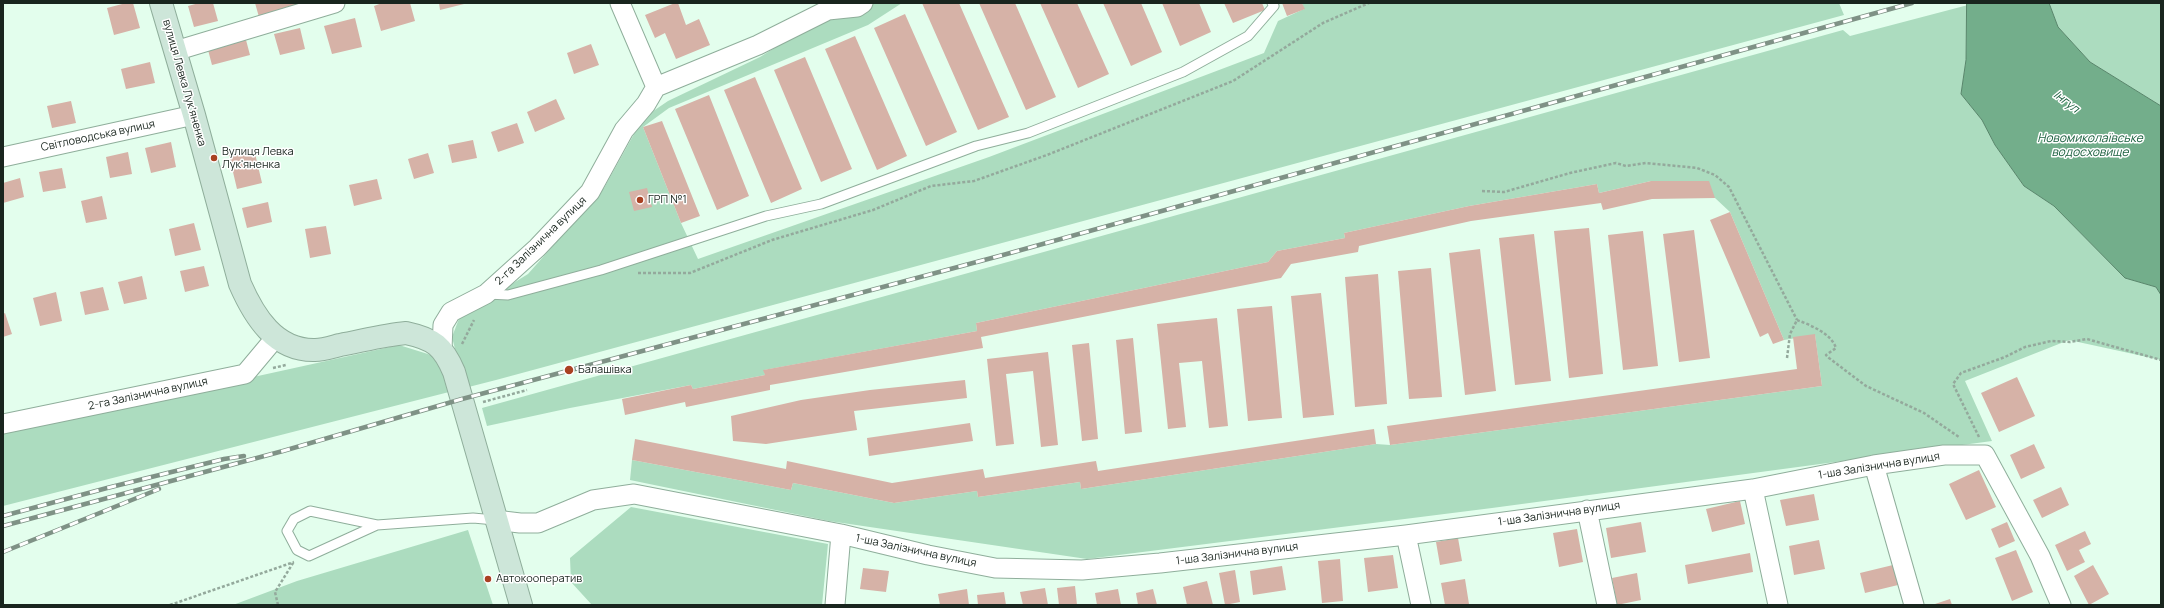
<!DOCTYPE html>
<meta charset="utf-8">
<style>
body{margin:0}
#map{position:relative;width:2164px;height:608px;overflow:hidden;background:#e3feed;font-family:Manrope,sans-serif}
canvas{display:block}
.frame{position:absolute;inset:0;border:4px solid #19251e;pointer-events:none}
</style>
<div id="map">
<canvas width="2164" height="608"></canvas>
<div class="frame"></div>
</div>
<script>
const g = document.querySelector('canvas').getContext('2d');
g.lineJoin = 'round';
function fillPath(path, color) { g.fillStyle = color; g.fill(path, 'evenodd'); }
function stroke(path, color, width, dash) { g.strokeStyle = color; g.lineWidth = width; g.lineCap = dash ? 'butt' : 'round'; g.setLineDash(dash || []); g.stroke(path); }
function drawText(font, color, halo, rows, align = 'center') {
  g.font = font + ' Manrope,sans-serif'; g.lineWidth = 3; g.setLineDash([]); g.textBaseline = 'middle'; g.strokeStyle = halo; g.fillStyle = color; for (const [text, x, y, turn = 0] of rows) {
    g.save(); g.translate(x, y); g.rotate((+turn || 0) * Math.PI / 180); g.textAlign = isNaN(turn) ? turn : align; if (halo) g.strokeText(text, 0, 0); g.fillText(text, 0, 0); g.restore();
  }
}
fillPath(new Path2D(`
 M 875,3 L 902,3 L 868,25 L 669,108 L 643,127 L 681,223 L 698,259 L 989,157 L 1264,53 L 1278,21 L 1304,9 L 1302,3 L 1839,3 L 1844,15 L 496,380 L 3,506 L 3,432 L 399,345 L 431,355 L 455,349 L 452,337 L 460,316 L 528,274 L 604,188 L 643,118 L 668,101 L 760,57 L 823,18 L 851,16 Z
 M 2049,3 L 2161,3 L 2161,106 L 2090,62 L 2058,27 Z
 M 1968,5 L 1966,60 L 1961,94 L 1982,120 L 1995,145 L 2024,186 L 2054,206 L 2125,278 L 2156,287 L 2161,295 L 2161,360 L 2069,340 L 1965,381 L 1992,441 L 1492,508 L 1087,559 L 829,521 L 630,480 L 632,460 L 791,490 L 793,483 L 894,503 L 977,491 L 978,497 L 1080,482 L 1081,489 L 1376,444 L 1390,445 L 1822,386 L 1815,335 L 1784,340 L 1730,212 L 1715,198 L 1651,181 L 1599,193 L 1597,184 L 1469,206 L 1344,233 L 1345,238 L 1277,251 L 1268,262 L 976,323 L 977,331 L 764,370 L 765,375 L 693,389 L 691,385 L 570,408 L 487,426 L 482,408 L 1843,30 L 1850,36 Z
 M 631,507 L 828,544 L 822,605 L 592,605 L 571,582 L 570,558 Z
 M 468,530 L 493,605 L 233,605 L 297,581 Z`), '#acdcbf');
const water = new Path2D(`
 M 1967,3 L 2049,3 L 2058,27 L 2090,62 L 2161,106 L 2161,295 L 2156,287 L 2125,278 L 2054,206 L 2024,186 L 1995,145 L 1982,120 L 1961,94 L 1966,60 Z`);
fillPath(water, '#73ae8b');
stroke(water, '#58856a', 1);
fillPath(new Path2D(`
 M 126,3 L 133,3 L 140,28 L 114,35 L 107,8 Z
 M 199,3 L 213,3 L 218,21 L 194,27 L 188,6 Z
 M 255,3 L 298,3 L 299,7 L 259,17 Z
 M 382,3 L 410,3 L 415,21 L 381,31 L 374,6 Z
 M 439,3 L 464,3 L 464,4 L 440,10 Z
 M 675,3 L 678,3 L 686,25 L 699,19 L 710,45 L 676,59 L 665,33 L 655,38 L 645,15 Z
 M 922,3 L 959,3 L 1009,117 L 978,130 Z
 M 979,3 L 1015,3 L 1056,97 L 1026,110 Z
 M 1040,3 L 1077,3 L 1109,74 L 1078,88 Z
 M 1103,3 L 1141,3 L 1162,52 L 1131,66 Z
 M 1162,3 L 1199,3 L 1211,32 L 1180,46 Z
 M 1224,3 L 1262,3 L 1265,10 L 1233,23 Z
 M 1282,3 L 1302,3 L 1305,9 L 1287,16 Z
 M 905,14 L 957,132 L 926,146 L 874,28 Z
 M 355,18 L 362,47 L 332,54 L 324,26 Z
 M 300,28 L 305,49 L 280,55 L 274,34 Z
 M 855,36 L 907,156 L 877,170 L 825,49 Z
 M 246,40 L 250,55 L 212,65 L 208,50 Z
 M 591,44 L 599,65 L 574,74 L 567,53 Z
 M 805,57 L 852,169 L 821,182 L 774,70 Z
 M 150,62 L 155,83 L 126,89 L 121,69 Z
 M 755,77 L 802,189 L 771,203 L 724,90 Z
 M 709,95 L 749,196 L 717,210 L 675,109 Z
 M 556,99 L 565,119 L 535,132 L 527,112 Z
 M 71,101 L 76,123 L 52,128 L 47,106 Z
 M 662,121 L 700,216 L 681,223 L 643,127 Z
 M 517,123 L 524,143 L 498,152 L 491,132 Z
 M 473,140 L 477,158 L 452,163 L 448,145 Z
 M 171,142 L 176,167 L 151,173 L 145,148 Z
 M 254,149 L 262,183 L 237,189 L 229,155 Z
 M 128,152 L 132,174 L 110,178 L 106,157 Z
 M 428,153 L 434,173 L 414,179 L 408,159 Z
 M 62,168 L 66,188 L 43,192 L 39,172 Z
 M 20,178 L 24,197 L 3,203 L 3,183 Z
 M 377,179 L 382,199 L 354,206 L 349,185 Z
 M 1651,181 L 1709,181 L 1715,198 L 1652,199 L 1603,210 L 1601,203 L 1471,221 L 1359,246 L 1358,252 L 1291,264 L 1281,278 L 981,337 L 983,348 L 770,385 L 770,390 L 686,407 L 685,402 L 625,415 L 622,399 L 691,385 L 693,389 L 765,375 L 763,370 L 977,331 L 976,323 L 1268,262 L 1277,251 L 1345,238 L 1344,233 L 1469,206 L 1597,184 L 1599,193 Z
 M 647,188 L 652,207 L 634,211 L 629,192 Z
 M 102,196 L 107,219 L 86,223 L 81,201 Z
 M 268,202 L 272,222 L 247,228 L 242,208 Z
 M 1730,212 L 1784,340 L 1773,344 L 1768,333 L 1760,337 L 1710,220 Z
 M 194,223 L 201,250 L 175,256 L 169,229 Z
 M 326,226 L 331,254 L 310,258 L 305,229 Z
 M 1589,228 L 1603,374 L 1569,378 L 1554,231 Z
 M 1694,230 L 1710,358 L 1679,362 L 1663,234 Z
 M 1643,231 L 1658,366 L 1623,370 L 1608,235 Z
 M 1534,234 L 1551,381 L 1515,385 L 1499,238 Z
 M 1480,249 L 1496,391 L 1465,395 L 1449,253 Z
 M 204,266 L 209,286 L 185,292 L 180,271 Z
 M 1431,268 L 1442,397 L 1409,399 L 1398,271 Z
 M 1378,274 L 1387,404 L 1355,407 L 1345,277 Z
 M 142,276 L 147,299 L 124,304 L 118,282 Z
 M 103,287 L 109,310 L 85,315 L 80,292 Z
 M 56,292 L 62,321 L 40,326 L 33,298 Z
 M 1321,293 L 1334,415 L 1303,418 L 1291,296 Z
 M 1272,306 L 1282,418 L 1248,421 L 1237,309 Z
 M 5,313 L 12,334 L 3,337 L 3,314 Z
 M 1217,318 L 1228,426 L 1209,428 L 1202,361 L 1179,363 L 1186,427 L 1168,429 L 1157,324 Z
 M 1815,334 L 1822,386 L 1390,445 L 1387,426 L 1797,369 L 1793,337 Z
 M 1133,338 L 1142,432 L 1125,434 L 1116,340 Z
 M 1089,343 L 1098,439 L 1082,441 L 1072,345 Z
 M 1048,352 L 1058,445 L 1041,447 L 1033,371 L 1006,374 L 1014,444 L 996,446 L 987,359 Z
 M 2017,377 L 2035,416 L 1999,432 L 1981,393 Z
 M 965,380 L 967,398 L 854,411 L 857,430 L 766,444 L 733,441 L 731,416 L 801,400 L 870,390 Z
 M 970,423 L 973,441 L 869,456 L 867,438 Z
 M 1374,429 L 1376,444 L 1081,489 L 1080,482 L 978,497 L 977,491 L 894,503 L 793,483 L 791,490 L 632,460 L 635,439 L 786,469 L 787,461 L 892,483 L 983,469 L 985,478 L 1096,461 L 1098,471 Z
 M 2034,444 L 2045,468 L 2021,479 L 2010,455 Z
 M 1979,470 L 1996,507 L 1966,520 L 1949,484 Z
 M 2061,487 L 2069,505 L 2042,518 L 2033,500 Z
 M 1814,494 L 1819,520 L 1786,526 L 1780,500 Z
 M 1740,501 L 1745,524 L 1712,532 L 1706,509 Z
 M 1641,522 L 1646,552 L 1611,558 L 1606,528 Z
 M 2007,522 L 2015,541 L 1999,548 L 1991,529 Z
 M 1577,529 L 1583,562 L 1559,567 L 1553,533 Z
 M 2085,531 L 2091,544 L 2079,550 L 2085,562 L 2067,571 L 2055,545 Z
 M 1458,538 L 1462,561 L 1440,565 L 1436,542 Z
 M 1819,540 L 1825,569 L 1794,575 L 1789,546 Z
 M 2016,550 L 2033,592 L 2012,601 L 1995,558 Z
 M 1750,553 L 1753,572 L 1688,584 L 1685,565 Z
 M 1393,555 L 1398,588 L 1368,592 L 1364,558 Z
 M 1340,559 L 1343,601 L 1322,603 L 1318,561 Z
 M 1893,565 L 1898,585 L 1865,593 L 1860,573 Z
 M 2093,565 L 2109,594 L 2089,605 L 2074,576 Z
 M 1282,566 L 1286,590 L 1253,595 L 1250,571 Z
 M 863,568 L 889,571 L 886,592 L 860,589 Z
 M 1235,570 L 1240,602 L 1225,605 L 1219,573 Z
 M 1637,573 L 1641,600 L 1617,605 L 1612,578 Z
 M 1465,579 L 1469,604 L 1445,605 L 1441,583 Z
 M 1207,581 L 1213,605 L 1187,605 L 1183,587 Z
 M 1075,586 L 1077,605 L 1059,605 L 1057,588 Z
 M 1045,588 L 1048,605 L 1023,605 L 1020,592 Z
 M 967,589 L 969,605 L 940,605 L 938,594 Z
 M 1118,589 L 1121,605 L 1097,605 L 1095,593 Z
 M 1153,589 L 1157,605 L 1138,605 L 1136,593 Z
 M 1004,592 L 1006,605 L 978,605 L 977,595 Z
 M 1950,599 L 1952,605 L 1932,605 Z`), '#d6b2a7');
const lane = new Path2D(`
 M 487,294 L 508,295 L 601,270 L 766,216 L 821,204 L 976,146 L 1028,133 L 1183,72 L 1248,36 L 1274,6 L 1272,3
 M 377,525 L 309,556 L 297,550 L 287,531 L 294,519 L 310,511 L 377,525 L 473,518 L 495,520`);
const street = new Path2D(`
 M 620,3 L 656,87
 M 175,51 L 335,3
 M 3,157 L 194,115
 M 442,349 L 443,325 L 451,312 L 486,294 L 537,248 L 590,192 L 624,130 L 646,104 L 656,87 L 758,45 L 828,10 L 857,7 L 863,3
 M 3,424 L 245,374 L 276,337
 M 1874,465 L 1914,605
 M 1753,489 L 1778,605
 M 1587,510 L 1607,605
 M 495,520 L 520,523 L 538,523 L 593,500 L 634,494 L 841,534 L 928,555 L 995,568 L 1082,570 L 1160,563 L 1406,535 L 1753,489 L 1874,465 L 1944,455 L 1985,455 L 2040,556 L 2061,605
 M 1406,535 L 1421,605
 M 835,605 L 841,534`);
const secondary = new Path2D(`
 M 161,3 L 194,115 L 240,284 C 254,316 275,351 315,350 C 323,350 332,347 340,345 C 362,341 383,335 406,333 C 434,339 443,346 454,372 L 521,605`);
stroke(lane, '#8fae9b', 11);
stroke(street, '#8fae9b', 21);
stroke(secondary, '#8fae9b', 24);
stroke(new Path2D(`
 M 1482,191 L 1504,192 L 1570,173 L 1616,163 L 1626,166 L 1646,163 L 1697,168 L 1715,175 L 1729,187 L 1797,320
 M 638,273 L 690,273 L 772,240 L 873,210 L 931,186 L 974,181 L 1047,155 L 1233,81 L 1323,23 L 1369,3
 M 462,344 L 474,320
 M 1787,358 L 1790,334 L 1797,320 C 1810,325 1831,333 1836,348 L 1826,355 L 1829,358 L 1866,386 L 1924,413 L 1959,437
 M 273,368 L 286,365
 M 483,402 L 527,390
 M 1979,437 L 1953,384 L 1961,373 L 2005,357 L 2025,347 L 2051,341 L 2070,342 L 2087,339 L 2161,360
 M 170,605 L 294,562
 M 278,605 L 275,592 L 293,563`), '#94a99c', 2.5, [3, 2]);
stroke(lane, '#fff', 9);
stroke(street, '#fff', 19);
stroke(secondary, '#cde6d9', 22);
const rail = new Path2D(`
 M 3,516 L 107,488 L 224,459 L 244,456
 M 3,526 L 283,451 L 462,399 L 1003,255 L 1912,3
 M 3,552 L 159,489`);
stroke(rail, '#7f9286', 4.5);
stroke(rail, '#fff', 3, [9]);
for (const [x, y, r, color] of [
 [214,158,4,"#a94122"],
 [640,200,4,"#a94122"],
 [569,370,5,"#a94122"],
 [488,579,4,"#a94122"]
]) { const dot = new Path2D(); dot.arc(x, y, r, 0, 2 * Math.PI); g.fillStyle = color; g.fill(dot); stroke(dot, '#fff', 1.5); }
drawText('11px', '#19251e', '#fff', [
 ["вулиця Левка Лукʼяненка",184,83,74],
 ["Світловодська вулиця",98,136,-12],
 ["2-га Залізнична вулиця",541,241,-44],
 ["2-га Залізнична вулиця",148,394,-12],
 ["1-ша Залізнична вулиця",1879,466,-9],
 ["1-ша Залізнична вулиця",1559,514,-8],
 ["1-ша Залізнична вулиця",916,551,12],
 ["1-ша Залізнична вулиця",1237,554,-7]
]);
drawText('11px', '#19251e', '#fff', [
 ["Вулиця Левка",222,152],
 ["Лук'яненка",222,165],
 ["ГРП №1",648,200],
 ["Балашівка",578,370],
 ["Автокооператив",496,579]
], 'left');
drawText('italic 12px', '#1e6241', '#fff', [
 ["Інгул",2066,102,37],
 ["Новомиколаївське",2090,139],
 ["водосховище",2090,153]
]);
</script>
